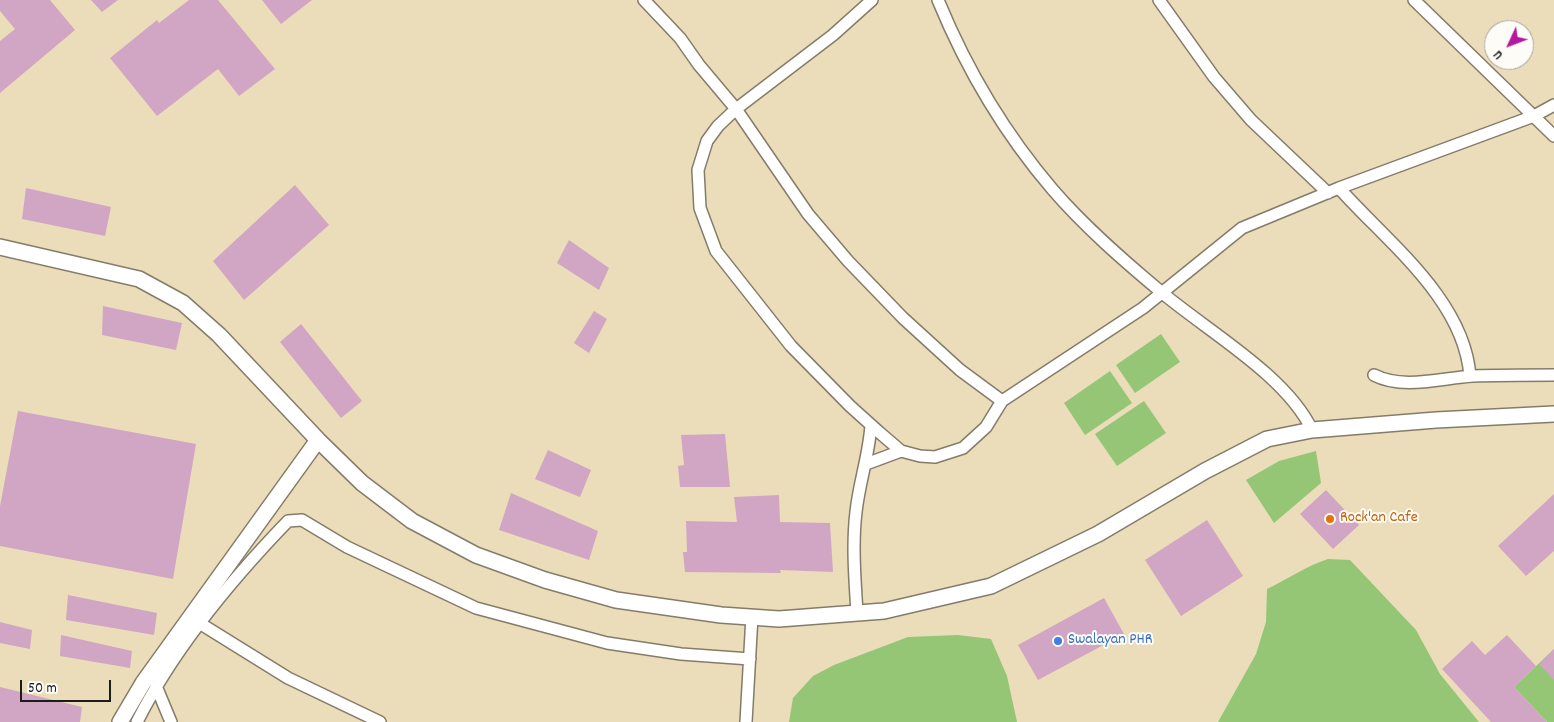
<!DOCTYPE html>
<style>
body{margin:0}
#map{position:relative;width:1554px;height:722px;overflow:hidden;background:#ebddb9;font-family:Dekko,sans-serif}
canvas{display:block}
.north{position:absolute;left:1484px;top:20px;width:50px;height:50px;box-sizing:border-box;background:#fdfcf7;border:1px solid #a3a29f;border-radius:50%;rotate:227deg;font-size:14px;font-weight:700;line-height:20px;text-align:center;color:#1c1c1c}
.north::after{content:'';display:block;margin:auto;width:18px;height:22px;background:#b5179e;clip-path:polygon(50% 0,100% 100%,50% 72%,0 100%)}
.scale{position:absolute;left:20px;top:680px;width:91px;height:22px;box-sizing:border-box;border:2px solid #1c1c1c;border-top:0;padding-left:6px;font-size:15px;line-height:18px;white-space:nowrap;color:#1c1c1c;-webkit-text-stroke:4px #fdfcf7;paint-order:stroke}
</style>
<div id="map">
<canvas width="1554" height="722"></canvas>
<div class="north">U</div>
<div class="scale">50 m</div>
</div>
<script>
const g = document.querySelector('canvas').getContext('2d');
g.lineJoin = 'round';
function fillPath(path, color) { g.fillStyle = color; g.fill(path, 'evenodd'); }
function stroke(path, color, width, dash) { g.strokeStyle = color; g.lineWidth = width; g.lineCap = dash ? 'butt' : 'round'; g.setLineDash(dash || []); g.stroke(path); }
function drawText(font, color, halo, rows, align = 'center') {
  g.font = font + ' Dekko,sans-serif'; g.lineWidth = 4; g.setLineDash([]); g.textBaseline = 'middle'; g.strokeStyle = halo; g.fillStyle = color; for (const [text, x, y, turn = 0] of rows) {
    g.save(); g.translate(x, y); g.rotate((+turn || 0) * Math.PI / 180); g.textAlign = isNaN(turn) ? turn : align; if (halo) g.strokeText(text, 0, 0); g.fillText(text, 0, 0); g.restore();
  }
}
fillPath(new Path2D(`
 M 1161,334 L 1180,362 L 1135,393 L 1116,365 Z
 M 1110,371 L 1132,403 L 1085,435 L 1064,403 Z
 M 1144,401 L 1166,433 L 1117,466 L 1095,434 Z
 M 1316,451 L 1321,483 L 1274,523 L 1246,480 L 1279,461 Z
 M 1328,559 L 1350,560 L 1416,630 L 1440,674 L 1479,722 L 1218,722 L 1256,654 L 1266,622 L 1267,589 C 1288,579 1306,566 1328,559 Z
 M 958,635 L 991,639 L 1007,676 L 1017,722 L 789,722 L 793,698 L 813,676 L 834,665 L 908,637 Z
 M 1554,649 L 1554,722 L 1547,722 L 1514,687 Z`), '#94c676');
fillPath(new Path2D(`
 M 0,0 L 50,0 L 75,30 L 0,93 L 0,41 L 15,29 L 0,11 Z
 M 91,0 L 118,0 L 102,12 Z
 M 189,0 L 218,0 L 275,69 L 239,96 L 218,69 L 157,116 L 110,58 L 157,20 L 159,23 Z
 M 262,0 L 312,0 L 281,24 Z
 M 295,185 L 329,225 L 244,300 L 213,261 Z
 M 26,188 L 111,207 L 105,236 L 22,219 Z
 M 569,240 L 609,268 L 599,290 L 557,263 Z
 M 103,306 L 182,323 L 176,350 L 102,335 Z
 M 594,311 L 607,319 L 589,353 L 574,343 Z
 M 301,324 L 362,401 L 341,418 L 280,342 Z
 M 18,411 L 196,444 L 173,579 L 0,546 L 0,506 Z
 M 725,434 L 730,487 L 680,487 L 678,466 L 684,465 L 681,435 Z
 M 548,450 L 591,470 L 580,497 L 535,479 Z
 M 1326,490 L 1359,525 L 1333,549 L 1300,514 Z
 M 511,493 L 598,531 L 589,560 L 499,530 Z
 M 1554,494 L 1554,551 L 1526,576 L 1498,546 Z
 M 779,495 L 780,522 L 830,523 L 833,572 L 780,570 L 781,573 L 685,572 L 683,552 L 687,552 L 686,521 L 737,522 L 734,497 Z
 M 1207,520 L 1243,576 L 1181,616 L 1145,560 Z
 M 68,595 L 157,613 L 154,635 L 66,620 Z
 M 1104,598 L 1124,634 L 1038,680 L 1018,645 Z
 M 0,622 L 32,630 L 30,649 L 0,643 Z
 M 61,635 L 132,651 L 130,668 L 60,656 Z
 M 1507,635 L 1536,666 L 1514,687 L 1547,722 L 1491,722 L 1442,669 L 1472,641 L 1485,655 Z
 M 1554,649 L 1554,680 L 1539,664 Z
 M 0,687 L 82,707 L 80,722 L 0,722 Z`), '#d1a6c4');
const minor = new Path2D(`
 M 644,0 L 680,38 L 699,65 L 736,109 L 808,214 L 848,261 L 903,318 L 960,370 L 1002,401
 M 872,0 L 833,35 L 736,109 L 718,126 L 707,141 L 698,170 L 700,208 L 716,251 L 791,346 L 850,406 L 880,433 L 901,451 L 920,456 L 935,457 L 963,448 L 986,427 L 1002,401 L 1143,308 L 1242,228 L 1339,188 L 1534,116 L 1554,105
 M 938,0 C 966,68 1005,134 1053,190 C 1085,227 1123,260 1160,291 C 1207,331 1286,375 1312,430
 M 1159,0 L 1214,77 L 1251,120 L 1328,193
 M 1414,0 L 1554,136
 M 1339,188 C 1387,242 1464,299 1470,376
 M 1374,375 C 1403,390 1441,378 1473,376 C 1500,375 1527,375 1554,375
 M 866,464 L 901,451
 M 857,613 C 855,580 852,545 856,512 C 859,483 869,455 871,425
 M 201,624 L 288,678 L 380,722
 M 156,686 L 171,722
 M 137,722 C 173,650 232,579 288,521 L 302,520 L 347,547 L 476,608 L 607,643 L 681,654 L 750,659
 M 746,722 L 752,616`);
const tertiary = new Path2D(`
 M 0,247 L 139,279 L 183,303 L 219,335 L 318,440 L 362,483 L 412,521 L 476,555 L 545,580 L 616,600 L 721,615 L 779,619 L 884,611 L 991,586 L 1098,534 L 1205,471 L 1267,439 L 1312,430 L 1436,420 L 1554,414
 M 120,722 L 143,683 L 318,440`);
stroke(minor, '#847c6a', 14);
stroke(tertiary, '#847c6a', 18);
stroke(minor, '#fff', 11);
stroke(tertiary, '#fff', 15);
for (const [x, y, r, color] of [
 [1330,519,5,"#e8710a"],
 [1058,641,5,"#3f7fe0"]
]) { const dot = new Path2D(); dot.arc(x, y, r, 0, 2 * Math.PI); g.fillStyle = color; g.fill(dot); stroke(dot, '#fdfcf7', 2); }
drawText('16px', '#c56008', '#fdfcf7', [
 ["Rock'an Cafe",1340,519]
], 'left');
drawText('16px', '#366cbe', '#fdfcf7', [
 ["Swalayan PHR",1068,641]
], 'left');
</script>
